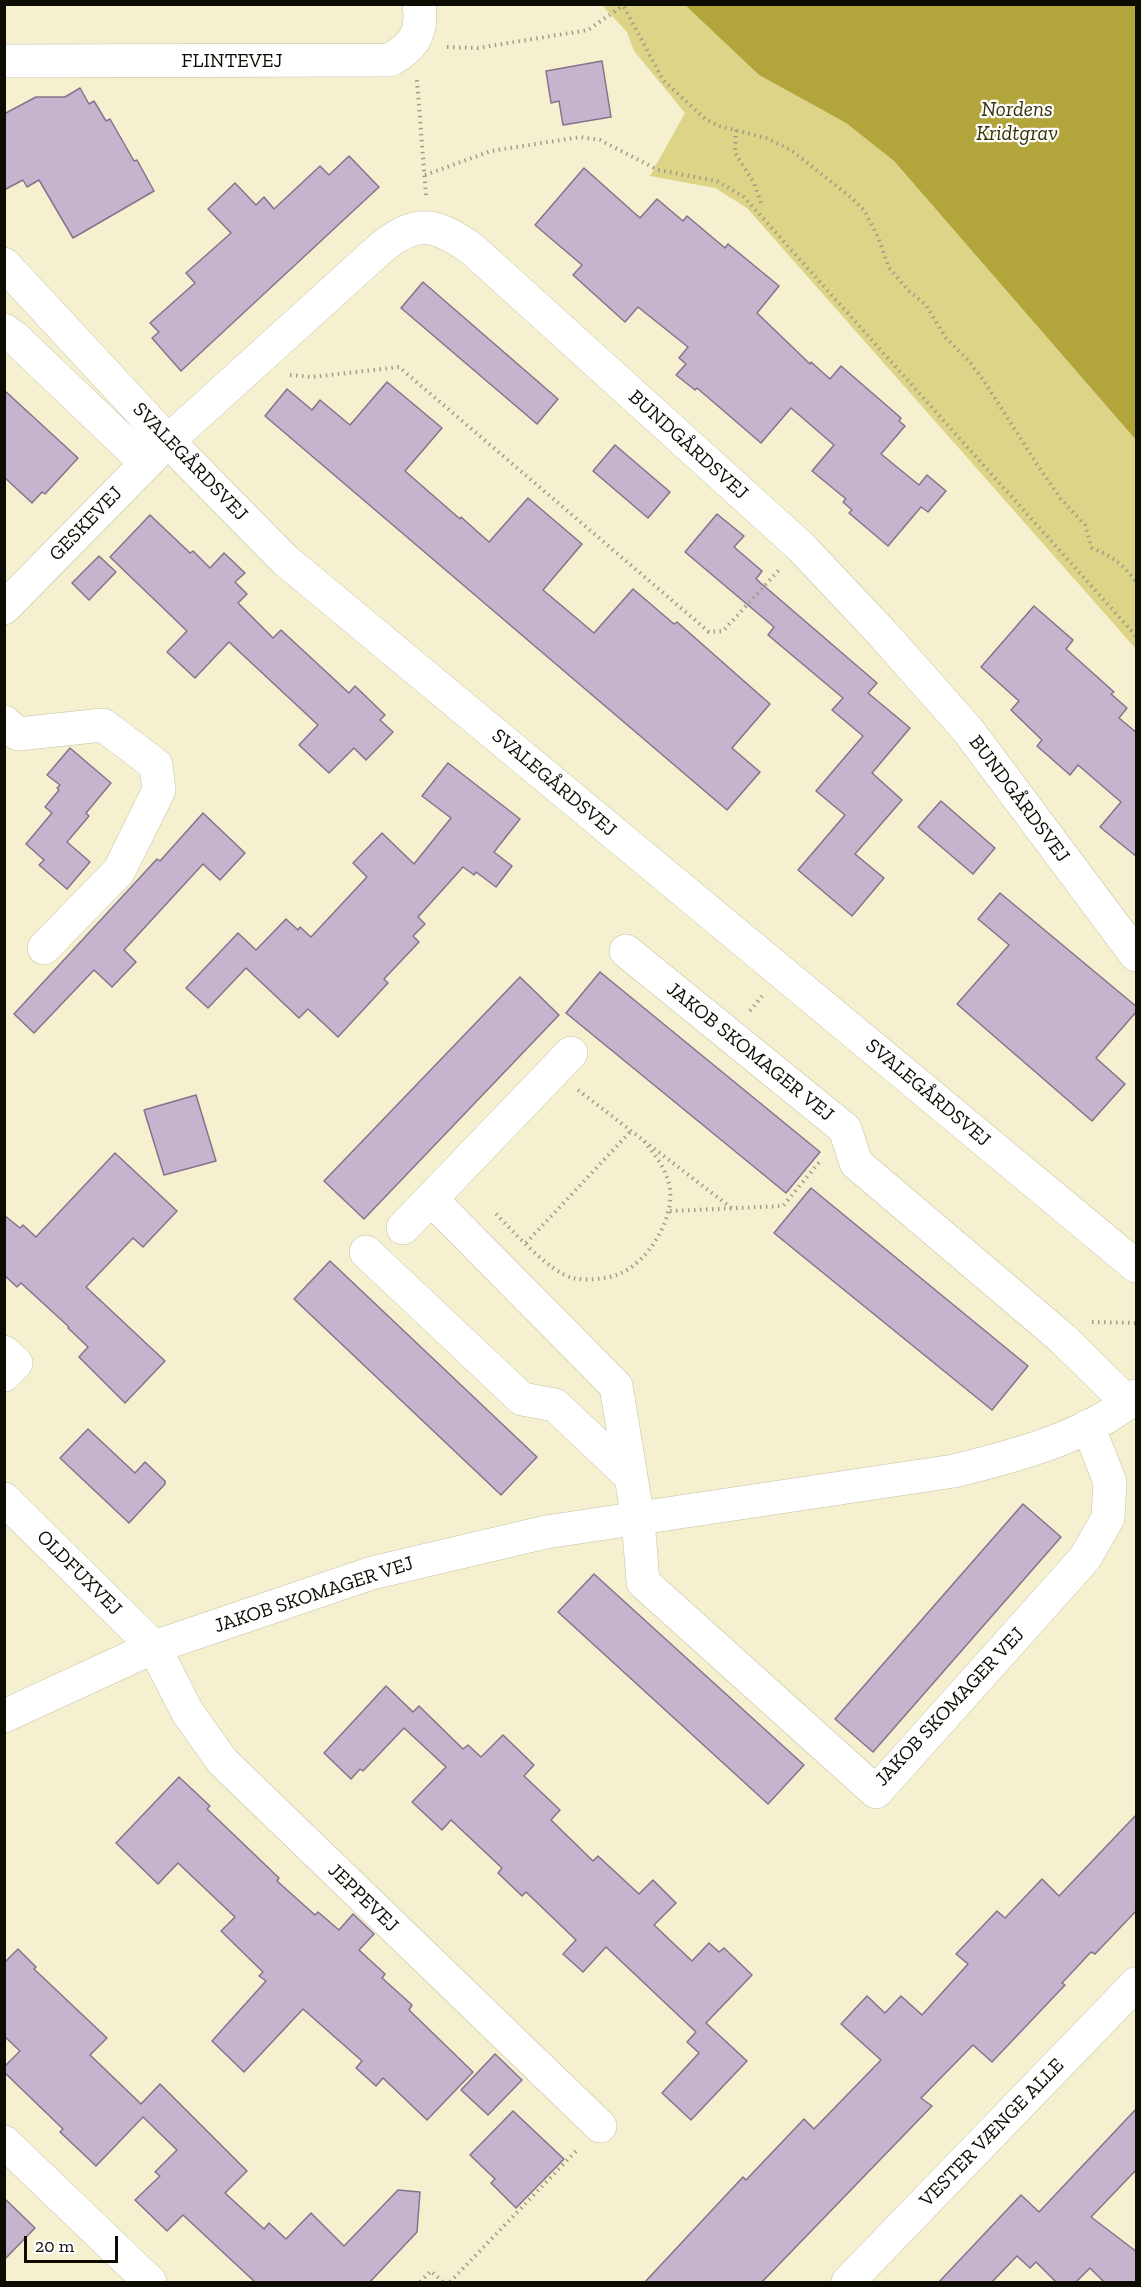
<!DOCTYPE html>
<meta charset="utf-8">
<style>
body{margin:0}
#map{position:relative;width:1141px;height:2287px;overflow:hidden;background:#f5f1d0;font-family:"Zilla Slab",serif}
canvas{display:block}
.frame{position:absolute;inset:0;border:6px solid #0d0c03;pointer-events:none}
.scale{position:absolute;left:24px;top:2236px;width:94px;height:27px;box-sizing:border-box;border:3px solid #0d0c03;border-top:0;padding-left:8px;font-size:18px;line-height:21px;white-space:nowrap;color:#0d0c03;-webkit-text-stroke:4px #fff;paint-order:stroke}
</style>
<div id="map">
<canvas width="1141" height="2287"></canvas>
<div class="frame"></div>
<div class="scale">20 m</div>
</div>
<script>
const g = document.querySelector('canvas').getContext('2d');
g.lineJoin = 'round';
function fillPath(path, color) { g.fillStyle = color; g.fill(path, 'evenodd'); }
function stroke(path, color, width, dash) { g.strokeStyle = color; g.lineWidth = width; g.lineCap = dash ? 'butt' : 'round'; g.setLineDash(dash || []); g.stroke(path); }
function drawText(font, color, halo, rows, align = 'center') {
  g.font = font + ' "Zilla Slab",serif'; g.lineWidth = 4.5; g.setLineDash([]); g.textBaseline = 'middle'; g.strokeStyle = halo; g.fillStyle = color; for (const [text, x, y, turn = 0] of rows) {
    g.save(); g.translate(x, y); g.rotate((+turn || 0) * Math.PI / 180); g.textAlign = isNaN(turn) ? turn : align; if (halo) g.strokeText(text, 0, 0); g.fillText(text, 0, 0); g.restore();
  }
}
fillPath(new Path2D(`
 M 602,5 L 685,5 L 759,75 L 846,123 L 894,161 L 1136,440 L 1136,649 L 747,208 L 715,188 L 650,176 L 685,113 L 634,51 L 627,32 Z`), '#ddd487');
fillPath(new Path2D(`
 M 685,5 L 1136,5 L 1136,440 L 894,161 L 846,123 L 759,75 Z`), '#b2a53b');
const building = new Path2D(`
 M 602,61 L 611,117 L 563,125 L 559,101 L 551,103 L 546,71 Z
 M 80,88 L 89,104 L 94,101 L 106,121 L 110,119 L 134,161 L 137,160 L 154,191 L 73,238 L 39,180 L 27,187 L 23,180 L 4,190 L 4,114 L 36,97 L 65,97 Z
 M 349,156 L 379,187 L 181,371 L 152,338 L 159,332 L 150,323 L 195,283 L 186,273 L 231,233 L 208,209 L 235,183 L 256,205 L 264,197 L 274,209 L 320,166 L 329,175 Z
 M 584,168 L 640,218 L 657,199 L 683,221 L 687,216 L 725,248 L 728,244 L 779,286 L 757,313 L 810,364 L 811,362 L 830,379 L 841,366 L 901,418 L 899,421 L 905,426 L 881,454 L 919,485 L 927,475 L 946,491 L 928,512 L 921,507 L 888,546 L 849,513 L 852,510 L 843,502 L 846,499 L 812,471 L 834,445 L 791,408 L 761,443 L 697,388 L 695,390 L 676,375 L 686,364 L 679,358 L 688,347 L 638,307 L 625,322 L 573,275 L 582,265 L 535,225 Z
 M 423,282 L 558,399 L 537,424 L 401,308 Z
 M 387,382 L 442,428 L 405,471 L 460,519 L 461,517 L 489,542 L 528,498 L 582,544 L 543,590 L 594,633 L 633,589 L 674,624 L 677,622 L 770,704 L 732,748 L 760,772 L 727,810 L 265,416 L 287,389 L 312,410 L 320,400 L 350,425 Z
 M 4,390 L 78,458 L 45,494 L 42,492 L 32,503 L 4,477 Z
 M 615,445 L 670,492 L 648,518 L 593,471 Z
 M 717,514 L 744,536 L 734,547 L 762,571 L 756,579 L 877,683 L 868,693 L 910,728 L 872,773 L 902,800 L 855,854 L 884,878 L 852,916 L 798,870 L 845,815 L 816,791 L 863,736 L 832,710 L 843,698 L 768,635 L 774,627 L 685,552 Z
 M 150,515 L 190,553 L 193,551 L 210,568 L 224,553 L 245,573 L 235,582 L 247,594 L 238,603 L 273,638 L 281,630 L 349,693 L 355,686 L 385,715 L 380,720 L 393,732 L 366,760 L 354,748 L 329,773 L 299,745 L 318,725 L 229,642 L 195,678 L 167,652 L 187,631 L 110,557 Z
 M 99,556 L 116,572 L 89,600 L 72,583 Z
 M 1034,606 L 1073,640 L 1066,649 L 1114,692 L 1111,694 L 1127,708 L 1119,718 L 1137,733 L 1137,857 L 1100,827 L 1121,802 L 1078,765 L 1070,775 L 1037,746 L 1042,740 L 1011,710 L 1019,701 L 981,667 Z
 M 70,748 L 111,783 L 86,813 L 89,816 L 67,842 L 90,862 L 67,889 L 39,865 L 44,860 L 26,844 L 52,813 L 45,807 L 59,790 L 57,788 L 60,785 L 47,775 Z
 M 448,763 L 520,819 L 494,852 L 512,866 L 496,887 L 476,872 L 474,875 L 463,867 L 418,917 L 425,924 L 413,936 L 419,942 L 384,979 L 388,983 L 338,1037 L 308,1009 L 299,1018 L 246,968 L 208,1008 L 186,988 L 238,933 L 256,950 L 286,919 L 298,930 L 300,927 L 311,937 L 367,877 L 353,863 L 382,833 L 414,864 L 451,818 L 422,796 Z
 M 941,801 L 995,848 L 973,874 L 918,827 Z
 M 203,813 L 245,853 L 220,880 L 203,864 L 124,950 L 136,962 L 112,987 L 94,970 L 34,1033 L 14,1014 L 157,859 L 160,861 Z
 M 1000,893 L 1137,1007 L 1137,1011 L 1096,1058 L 1125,1084 L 1092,1121 L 957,1004 L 1009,945 L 978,919 Z
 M 600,972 L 820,1152 L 786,1193 L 566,1013 Z
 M 520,977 L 559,1015 L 364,1219 L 324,1181 Z
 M 196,1095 L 216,1161 L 164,1175 L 144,1110 Z
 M 115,1153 L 177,1211 L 143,1247 L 133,1238 L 86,1287 L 165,1361 L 125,1403 L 79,1357 L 88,1347 L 68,1328 L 69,1327 L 21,1283 L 17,1287 L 4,1275 L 4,1215 L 20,1228 L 23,1225 L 36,1237 Z
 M 811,1188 L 1028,1366 L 992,1410 L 774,1233 Z
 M 330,1261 L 537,1457 L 501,1495 L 294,1299 Z
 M 88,1429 L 135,1473 L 145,1462 L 165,1481 L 165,1484 L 129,1523 L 60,1458 Z
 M 1023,1504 L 1061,1537 L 873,1752 L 835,1719 Z
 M 594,1574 L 804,1765 L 768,1804 L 558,1612 Z
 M 386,1686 L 413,1712 L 419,1706 L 463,1749 L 468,1745 L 481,1757 L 503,1735 L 534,1765 L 524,1776 L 560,1810 L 551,1820 L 593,1861 L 598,1856 L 639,1894 L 653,1880 L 676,1903 L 654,1925 L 692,1961 L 709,1943 L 719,1952 L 724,1948 L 752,1975 L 706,2023 L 747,2061 L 691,2120 L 662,2093 L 699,2053 L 687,2042 L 696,2032 L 606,1947 L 583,1972 L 563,1954 L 576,1940 L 526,1892 L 522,1896 L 498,1873 L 502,1868 L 451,1820 L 442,1830 L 412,1802 L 446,1767 L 404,1728 L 363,1771 L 360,1769 L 351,1779 L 324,1753 Z
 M 179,1777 L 210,1806 L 207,1809 L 279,1878 L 277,1881 L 315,1915 L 318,1912 L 339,1930 L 353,1914 L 374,1934 L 359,1950 L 385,1974 L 382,1978 L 412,2005 L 409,2010 L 473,2072 L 427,2120 L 383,2078 L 376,2086 L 356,2068 L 362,2061 L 303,2009 L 244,2072 L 212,2041 L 266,1981 L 259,1976 L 263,1972 L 221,1931 L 235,1917 L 178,1863 L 158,1884 L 116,1843 Z
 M 1137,1814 L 1137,1910 L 1095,1954 L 1091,1952 L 1062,1983 L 1065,1985 L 992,2062 L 973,2045 L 921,2098 L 932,2106 L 761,2283 L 644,2283 L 743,2177 L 746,2180 L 804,2119 L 814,2129 L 881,2060 L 841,2024 L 867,1996 L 885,2013 L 901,1996 L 922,2015 L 968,1964 L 956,1954 L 997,1911 L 1005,1918 L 1042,1879 L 1059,1896 Z
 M 18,1949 L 36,1967 L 34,1969 L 107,2038 L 90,2055 L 141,2104 L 160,2084 L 247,2171 L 225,2193 L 264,2229 L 269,2223 L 286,2239 L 311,2213 L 344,2246 L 398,2190 L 420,2192 L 417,2232 L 369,2283 L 256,2283 L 183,2215 L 167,2231 L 135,2200 L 160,2176 L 155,2172 L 177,2150 L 143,2117 L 96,2166 L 60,2132 L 63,2129 L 4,2072 L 4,2067 L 20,2051 L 4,2036 L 4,1963 Z
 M 495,2054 L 522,2080 L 488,2115 L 461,2090 Z
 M 1137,2108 L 1137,2169 L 1091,2217 L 1137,2252 L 1137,2283 L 1105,2283 L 1090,2268 L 1075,2283 L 1057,2283 L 1036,2262 L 1030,2268 L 1017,2256 L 991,2283 L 938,2283 L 1021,2195 L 1039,2212 Z
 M 513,2111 L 564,2159 L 516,2208 L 491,2183 L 495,2179 L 470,2155 Z
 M 4,2198 L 35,2228 L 4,2260 Z`);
fillPath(building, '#c6b3ce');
stroke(building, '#85738c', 1.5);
const minor = new Path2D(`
 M 4,61 L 390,60 C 415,46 423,32 419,4
 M 4,264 L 168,441 L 285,560 L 1136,1266
 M 4,330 L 14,337 L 146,463
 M 4,608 L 168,441 L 382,247 C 417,218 437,224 472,249 L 801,547 L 882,633 L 967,729 L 1136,955
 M 4,722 L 18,734 L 103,725 L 156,765 L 159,790 L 119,871 L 44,948
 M 626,951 L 845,1129 L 856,1163 L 1062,1338 L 1128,1403
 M 431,1199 L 616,1386 L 638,1519 L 643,1582 L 876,1792 L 1085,1558 L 1108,1518 L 1110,1482 L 1088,1426
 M 403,1228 L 571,1053
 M 366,1252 L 522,1399 L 555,1405 L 631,1477
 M 4,1352 L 16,1363 L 4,1375
 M 4,1499 L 154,1647 L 188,1713 L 222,1761 L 600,2126
 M 4,1716 L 154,1647 L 372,1573 L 546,1532 L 954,1471 C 1015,1456 1088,1437 1136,1396
 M 4,2142 L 150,2282
 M 848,2282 L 1136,1984`);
stroke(minor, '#c5c1a2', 34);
stroke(new Path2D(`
 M 624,7 L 663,80 L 705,119 L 719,126 L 766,138 L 791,150 L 848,195 L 864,210 L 878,237 L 889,268 L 909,291 L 926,305 L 946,338 L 969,361 L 984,381 L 1038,466 L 1061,499 L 1085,525 L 1092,548 C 1111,555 1125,566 1136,582
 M 447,47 L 478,48 L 588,30 L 624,5
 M 417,80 L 426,196
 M 736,130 L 735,153 L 754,183 L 761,203
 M 425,175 L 491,151 L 580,137 L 600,140 L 658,170 L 717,181 L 744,197 L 1136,636
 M 290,375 L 312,377 L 399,367 L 709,632 L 723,631 L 779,570
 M 750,1011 L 762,996
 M 578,1090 L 734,1210
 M 670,1211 L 783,1206 L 821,1160
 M 496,1214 C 514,1232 549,1272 573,1278 C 586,1281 607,1279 619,1274 C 649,1262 677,1215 669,1184 C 665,1167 654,1154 644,1141
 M 526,1243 L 631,1131
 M 1092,1322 L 1136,1323
 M 420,2282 L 431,2271 L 443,2282
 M 450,2282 L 578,2149`), '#a09e85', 4, [1.5, 4.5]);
stroke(minor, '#fff', 33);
drawText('20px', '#0d0c03', '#fff', [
 ["FLINTEVEJ",232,61],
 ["BUNDGÅRDSVEJ",688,445,42],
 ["SVALEGÅRDSVEJ",190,462,46],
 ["GESKEVEJ",86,524,-46],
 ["SVALEGÅRDSVEJ",554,783,40],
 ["BUNDGÅRDSVEJ",1019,799,53],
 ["JAKOB SKOMAGER VEJ",750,1052,39],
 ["SVALEGÅRDSVEJ",928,1093,40],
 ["OLDFUXVEJ",79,1573,45],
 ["JAKOB SKOMAGER VEJ",314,1595,-18],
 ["JAKOB SKOMAGER VEJ",950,1707,-47],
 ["JEPPEVEJ",363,1898,44],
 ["VESTER VÆNGE ALLE",992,2133,-46]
]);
drawText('italic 21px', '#393305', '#fff', [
 ["Nordens",1017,110],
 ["Kridtgrav",1017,134]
]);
</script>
